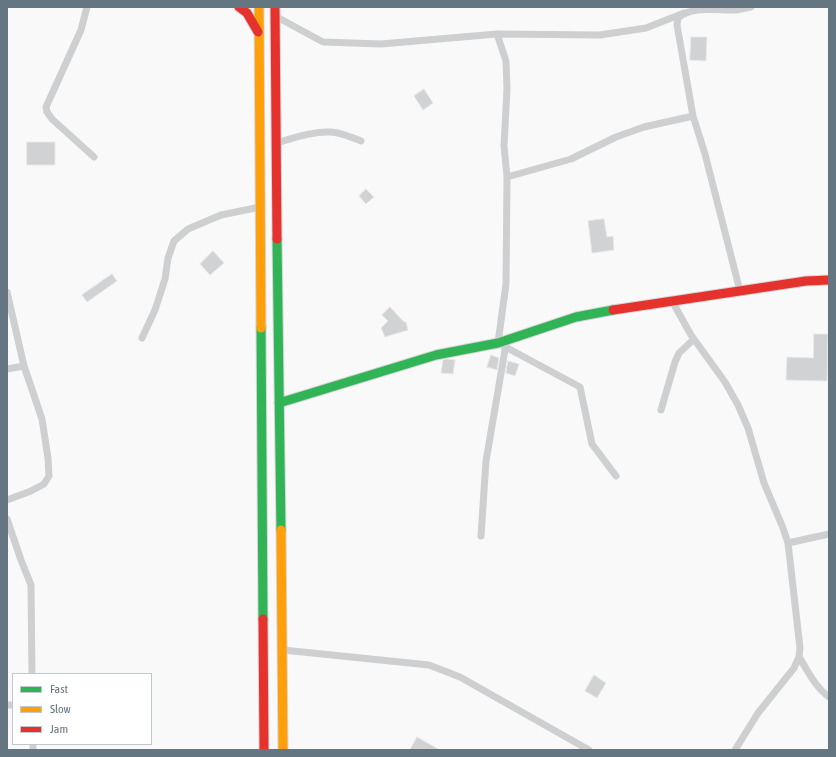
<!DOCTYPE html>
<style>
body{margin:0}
#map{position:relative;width:836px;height:757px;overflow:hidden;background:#f9f9f9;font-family:"Asap Condensed",sans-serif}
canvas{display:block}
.frame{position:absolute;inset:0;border:8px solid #657683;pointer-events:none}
.legend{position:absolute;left:12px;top:673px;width:140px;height:72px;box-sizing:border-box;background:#fff;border:1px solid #c1c8cd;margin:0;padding:5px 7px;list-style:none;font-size:12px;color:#657683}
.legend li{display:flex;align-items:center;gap:8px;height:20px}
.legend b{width:20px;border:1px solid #c1c8cd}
</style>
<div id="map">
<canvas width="836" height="757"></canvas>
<div class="frame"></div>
<ul class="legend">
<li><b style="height:5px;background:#30b455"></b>Fast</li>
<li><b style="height:5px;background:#ff9f0a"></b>Slow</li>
<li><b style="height:5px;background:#e5322d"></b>Jam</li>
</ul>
</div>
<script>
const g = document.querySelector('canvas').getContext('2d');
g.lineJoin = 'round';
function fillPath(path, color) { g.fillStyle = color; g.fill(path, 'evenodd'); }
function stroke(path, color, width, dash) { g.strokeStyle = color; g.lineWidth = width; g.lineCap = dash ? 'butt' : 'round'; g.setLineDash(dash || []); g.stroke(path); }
const building = new Path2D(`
 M 691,37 L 707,37 L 706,61 L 690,60 Z
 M 424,89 L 433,103 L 423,110 L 414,96 Z
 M 27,142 L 55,142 L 55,165 L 27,165 Z
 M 366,189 L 374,197 L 366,204 L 359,196 Z
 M 604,219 L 607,237 L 613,236 L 614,250 L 592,253 L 588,221 Z
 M 213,251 L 224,263 L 210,275 L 200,264 Z
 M 112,274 L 117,281 L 87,302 L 82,295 Z
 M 390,307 L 404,322 L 406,322 L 408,330 L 385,337 L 381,328 L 388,321 L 382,315 Z
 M 814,334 L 828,334 L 827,381 L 786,380 L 787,357 L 813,358 Z
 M 491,355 L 499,358 L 497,370 L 487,367 Z
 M 447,359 L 455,360 L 453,374 L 441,373 L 443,360 Z
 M 508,361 L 519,364 L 515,376 L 506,373 Z
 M 594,675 L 606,683 L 597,698 L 585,691 Z
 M 417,737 L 440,750 L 410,750 Z`);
fillPath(building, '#d0d2d3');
stroke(building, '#e8e8e8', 1);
const fast = new Path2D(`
 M 277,239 L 281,530
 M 261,328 L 263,619
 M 279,403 L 436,355 L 498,343 L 576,317 L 613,310`);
const slow = new Path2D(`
 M 259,7 L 261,328
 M 281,530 L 283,750`);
const jam = new Path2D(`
 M 239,7 L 247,13 L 258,32
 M 275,7 L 277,239
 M 613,310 L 806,281 L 829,280
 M 263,619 L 264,750`);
stroke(fast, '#d5d6d7', 11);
stroke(slow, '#d5d6d7', 11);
stroke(jam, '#d5d6d7', 11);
stroke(new Path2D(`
 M 87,7 L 81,30 L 46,107 L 47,112 L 52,119 L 94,157
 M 275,16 L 323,42 L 381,44 L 497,34 L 600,35 L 646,28 L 684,13
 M 497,34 L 506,61 L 507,89 L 504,146 L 507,177 L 506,284 L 498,343 L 580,387 L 592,444 L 616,476
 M 276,143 C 294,138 313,131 331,132 C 342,133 351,137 361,141
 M 507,177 L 571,159 L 616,137 L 644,127 L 693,116
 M 740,291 L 705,154 L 693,116 L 677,25 L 678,18 C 693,5 717,11 736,10 C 741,9 746,8 751,7
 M 7,292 L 24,366 L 42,419 L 48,458 L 49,476 L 44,484 L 31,491 L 7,500
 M 672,301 L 691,335 L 725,382 L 738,405 L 748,428 L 764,483 L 783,528 L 788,543 L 800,648 L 799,657 L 794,668 L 758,713 L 735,750
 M 142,338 L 155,310 L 165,279 L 168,258 L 174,241 L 188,229 L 221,215 L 260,207
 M 7,369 L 24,366
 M 661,410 L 675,362 L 679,353 L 694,339
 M 7,519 L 21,560 L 31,585 L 32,674
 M 481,536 L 486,461 L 506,344
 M 788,543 L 829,534
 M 283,650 L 429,665 L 460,677 L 589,750
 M 799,657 C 808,671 815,687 829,697
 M 7,705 L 13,705
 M 33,744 L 33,750`), '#cecfd0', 7);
stroke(fast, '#30b455', 9);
stroke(slow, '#ff9f0a', 9);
stroke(jam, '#e5322d', 9);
</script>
